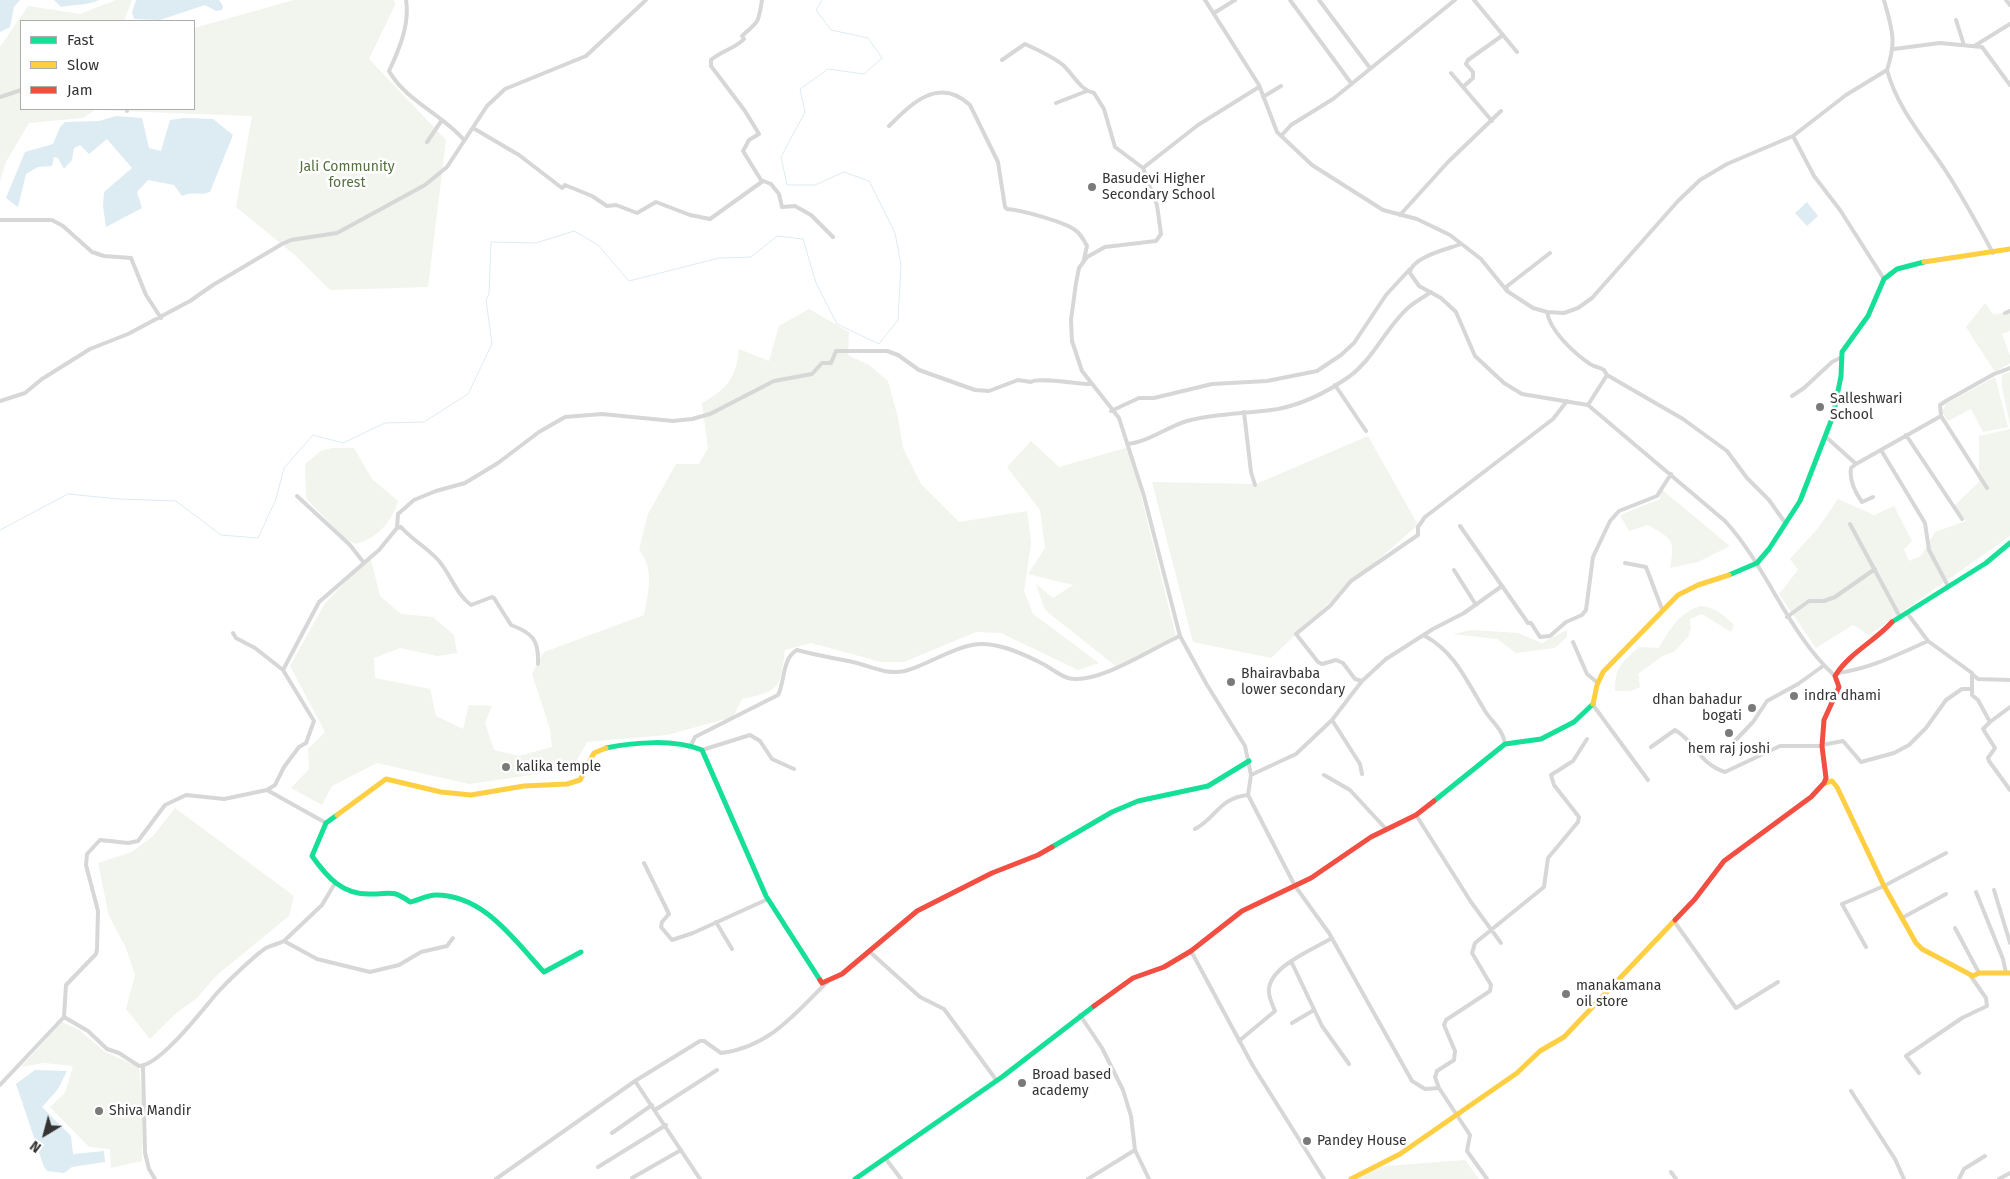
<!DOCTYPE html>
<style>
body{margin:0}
#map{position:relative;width:2010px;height:1179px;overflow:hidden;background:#fff;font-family:"Fira Sans",sans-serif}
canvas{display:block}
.legend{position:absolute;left:20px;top:20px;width:175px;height:90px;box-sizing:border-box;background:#fff;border:1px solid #adadad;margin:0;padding:6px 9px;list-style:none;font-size:15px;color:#333}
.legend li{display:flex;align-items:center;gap:10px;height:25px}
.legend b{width:25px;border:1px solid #adadad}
.north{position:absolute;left:20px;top:1109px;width:50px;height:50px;-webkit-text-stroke:4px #fff;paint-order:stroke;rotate:217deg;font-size:14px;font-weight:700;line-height:20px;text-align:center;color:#333}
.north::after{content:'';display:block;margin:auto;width:18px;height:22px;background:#333;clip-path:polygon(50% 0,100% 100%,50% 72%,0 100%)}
</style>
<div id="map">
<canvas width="2010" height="1179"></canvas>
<ul class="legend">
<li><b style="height:6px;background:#16e098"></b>Fast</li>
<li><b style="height:6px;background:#ffcf43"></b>Slow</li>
<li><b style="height:6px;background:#f24e42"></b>Jam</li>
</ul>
<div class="north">N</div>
</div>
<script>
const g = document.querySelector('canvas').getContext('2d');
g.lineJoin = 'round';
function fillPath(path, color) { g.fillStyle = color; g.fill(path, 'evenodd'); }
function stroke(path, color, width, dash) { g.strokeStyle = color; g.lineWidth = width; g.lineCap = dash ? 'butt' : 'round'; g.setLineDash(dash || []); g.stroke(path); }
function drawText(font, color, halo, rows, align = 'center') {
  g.font = font + ' "Fira Sans",sans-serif'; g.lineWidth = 5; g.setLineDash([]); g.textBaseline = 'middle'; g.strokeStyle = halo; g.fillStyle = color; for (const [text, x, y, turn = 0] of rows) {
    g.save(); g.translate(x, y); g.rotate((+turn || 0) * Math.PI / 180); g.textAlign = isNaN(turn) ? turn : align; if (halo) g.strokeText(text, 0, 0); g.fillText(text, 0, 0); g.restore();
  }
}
fillPath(new Path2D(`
 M 116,0 L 132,0 L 124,21 L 21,21 L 21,109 L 194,109 L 194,28 L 294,0 L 394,0 L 395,5 L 369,59 L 446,140 L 428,287 L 330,290 L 296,256 L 236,207 L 252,116 L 95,110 L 83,118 L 29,123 L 6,162 L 0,181 L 0,47 L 28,6 L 80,14 Z
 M 1985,303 L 1994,315 L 2010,311 L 2010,331 L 2002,334 L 2010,356 L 2010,363 L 1995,372 L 1966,327 Z
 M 809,309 L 849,332 L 848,355 L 869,365 L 888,381 L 898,418 L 903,448 L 921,484 L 959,522 L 1027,511 L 1031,543 L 1024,591 L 1033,614 L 1099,663 L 1078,670 L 1001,633 L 976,632 L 904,662 L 881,662 L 811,643 L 785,650 C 780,688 781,691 742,699 L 733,717 L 667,735 L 587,742 L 572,769 L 469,784 L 377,763 L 332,786 L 322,805 L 291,788 L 309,769 L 308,749 L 325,732 L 290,666 L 324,605 L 370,555 L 380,596 L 401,614 L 433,617 L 454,635 L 457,653 L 437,656 L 400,648 L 374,658 L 375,678 L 430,689 L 436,716 L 463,729 L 469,705 L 492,706 L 485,723 L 494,750 L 519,756 L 552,747 L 550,729 L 532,674 L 544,652 L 644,615 C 648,593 655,569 639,550 L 648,514 L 676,464 L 699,464 L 708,448 L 702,403 C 727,389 736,378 739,349 L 769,361 L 779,326 Z
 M 2010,372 L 2010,425 L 2002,387 L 2002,375 Z
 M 1995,377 L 2008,427 L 1983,432 L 1971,409 L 1948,421 L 1942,412 L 1946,404 Z
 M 2010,429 L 2010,536 L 1869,635 L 1853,625 L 1816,648 L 1779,594 L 1798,570 L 1790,559 L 1818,528 L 1838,499 L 1874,515 L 1894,506 L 1912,541 L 1904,549 L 1909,561 L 1921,556 L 1935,532 L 1966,521 L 1954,506 L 1979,482 L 1979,436 Z
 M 1368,436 L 1418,525 L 1343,590 L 1271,658 L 1193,642 L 1152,482 L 1256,484 Z
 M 1031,441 L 1059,467 L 1129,447 L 1176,637 L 1117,667 L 1045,610 L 1036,584 L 1053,598 L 1073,585 L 1028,574 L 1045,548 L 1040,510 L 1007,467 Z
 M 332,448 L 354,448 L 372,479 L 398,501 C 392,522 377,539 355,544 L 343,537 L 306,498 L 305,464 L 321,451 Z
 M 1661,489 L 1730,546 L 1698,562 L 1670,568 C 1675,540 1673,539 1648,525 L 1629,531 L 1620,515 L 1660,499 Z
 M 1700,606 C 1715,607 1724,615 1734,625 L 1731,632 L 1702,614 L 1690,619 L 1691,628 L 1688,637 L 1675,651 L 1661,657 L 1638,674 L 1640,687 L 1631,691 L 1615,691 C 1615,667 1621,664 1639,647 L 1659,648 C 1669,630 1679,613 1700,606 Z
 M 1472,630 L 1518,633 L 1542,643 L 1567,630 L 1567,637 L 1555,648 L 1516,653 L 1497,639 L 1453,634 Z
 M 175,808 L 294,896 L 289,916 L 217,975 L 197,998 L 174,1015 L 150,1039 L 126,1009 L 135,975 L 126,948 L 109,916 L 98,863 L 132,852 L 153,836 Z
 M 62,1022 L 79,1030 L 105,1052 L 139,1067 L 142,1098 L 142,1161 L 111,1168 L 110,1149 L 89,1147 L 50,1107 L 65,1093 L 73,1066 L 44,1063 L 21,1067 Z
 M 1465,1160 L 1479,1179 L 1348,1179 L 1373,1167 Z`), '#f1f5ed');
fillPath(new Path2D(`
 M 0,0 L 20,0 L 14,7 L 10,27 L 0,32 Z
 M 54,0 L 99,0 C 86,6 75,4 61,7 Z
 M 136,0 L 219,0 L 223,6 L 222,10 L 216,11 L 205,5 L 160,20 L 134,19 L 132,12 Z
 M 116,116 L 142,118 L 149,148 L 161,151 L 170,120 L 184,118 L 213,119 L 233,135 L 210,192 C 199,196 192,191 182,196 L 174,185 L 148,180 L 137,192 L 142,208 L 106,227 L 103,206 L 104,192 L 132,168 L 107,139 L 89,154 L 80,145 L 74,148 L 72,160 L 64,169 L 58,158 L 54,157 L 52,166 L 38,167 L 26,174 L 18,207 L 6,198 L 25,152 L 53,144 L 60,127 L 65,122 L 99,121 Z
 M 1807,202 L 1818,216 L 1807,226 L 1795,213 Z
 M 35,1070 L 67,1071 L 58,1089 L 42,1107 L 71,1136 L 73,1154 L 104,1151 L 105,1162 L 72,1167 L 64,1173 L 47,1171 L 44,1167 L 16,1084 Z`), '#ddebf3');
stroke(new Path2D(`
 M 0,530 L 68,494 L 119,499 L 176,501 L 221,535 L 258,538 L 276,499 L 284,468 L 313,435 L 343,443 L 385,423 L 424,422 L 468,394 L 492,344 L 486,300 L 489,294 L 491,242 L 536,243 L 574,231 L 598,245 L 629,281 L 719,258 L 751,257 L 777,236 L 803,239 L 816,283 L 837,324 L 879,344 L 898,320 L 901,264 L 895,233 L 869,181 L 844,172 L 815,185 L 787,185 L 781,157 L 805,112 L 800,89 L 828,69 L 864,74 L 882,58 L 868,38 L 831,30 L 816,10 L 822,0`), '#ddebf3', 1);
stroke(new Path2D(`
 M 406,0 C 410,24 399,50 389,71 C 406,101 442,114 464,140
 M 762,0 C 758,23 760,20 742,36 L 744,39 C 736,48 721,51 711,60 L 711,66 L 745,111 L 759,134 L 749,140 L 743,151 L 761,180 L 771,184 L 779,194 L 782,207 L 795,206 L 811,215 L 833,237
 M 1205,0 L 1259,85 L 1277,132 L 1312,165 L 1383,210 L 1417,219 L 1450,235 L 1481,259 L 1507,291 L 1533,308 L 1547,312 L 1564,313 L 1578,308 L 1592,298 L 1678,201 L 1700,180 L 1727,164 L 1793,136 L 1846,95 L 1887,70 C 1897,39 1892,30 1884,0
 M 1290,0 L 1351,83
 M 1319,0 L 1370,68
 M 1474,0 L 1517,52
 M 2006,0 L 2010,5
 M 1214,13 L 1235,0
 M 1956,20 L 1964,45
 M 1976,45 L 2010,24
 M 1894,49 L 1940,43 L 1982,47 L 2010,85
 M 1002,60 L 1025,44 C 1038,50 1052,56 1063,65 C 1073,74 1080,90 1094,93 L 1104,109 L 1115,147 L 1143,168
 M 1887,70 C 1898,111 1927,141 1949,176 C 1965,201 1979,227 1993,253
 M 1451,73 L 1492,121
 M 1259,87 L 1198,125 L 1143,168 L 1157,205 L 1161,234 L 1156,241 L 1105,247 L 1087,257 L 1079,268 L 1076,283 L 1071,320 L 1072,341 L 1082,371 L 1119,418 L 1144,496 L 1180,636 L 1207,685 L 1245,746 L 1251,775 L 1248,795 L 1295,886 L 1329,933 L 1412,1081 L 1425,1089 L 1439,1088
 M 1463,87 L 1473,78 L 1473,72 L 1466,64 L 1468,60 L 1503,35
 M 0,97 L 21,90
 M 1263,97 L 1281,86
 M 1056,103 L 1087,91
 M 127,109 L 127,111
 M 889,126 C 912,103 939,76 970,105 L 998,162 L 1005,207 L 1007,209 C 1021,210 1065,222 1075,230 C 1081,234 1084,240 1087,246 L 1084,259
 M 473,128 L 519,155 L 562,188 L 565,185 L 592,196 L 607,206 L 616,205 L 637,213 L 656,202 L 690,215 L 710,219 L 763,181
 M 1282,135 L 1291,125 L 1333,99 L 1455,0
 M 1793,136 L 1814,176 L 1840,210 L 1884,279
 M 427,142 L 442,120
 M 1400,215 L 1448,162 L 1501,111
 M 0,220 L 52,220 L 63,226 L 92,252 L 104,256 L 131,258 L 146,295 L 161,318
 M 1461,244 C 1448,249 1411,257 1410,273 L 1419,286 L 1441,298 L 1456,312 L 1475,356 L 1504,383 L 1522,394 L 1588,405 L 1725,521 C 1768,568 1787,632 1835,676
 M 1507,290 L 1506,287 L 1550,253
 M 1547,312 C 1550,331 1574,353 1590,364 C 1594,367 1600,367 1604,370 L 1607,375
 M 2005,313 L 2010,311
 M 1335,385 L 1366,431
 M 1792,396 L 1804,388 L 1832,362 L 1840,358
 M 0,401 L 25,393 L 42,379 L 90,349 L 128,334 L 190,301 L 213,285 L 282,244 L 291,240 L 337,233 L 425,185 L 447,167 L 487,106 L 505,89 L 586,56 L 646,0
 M 1588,405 L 1607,375 L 1683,419 L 1727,451 L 1747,478 L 1769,500 L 1786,524
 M 1111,411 L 1139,398 L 1154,398 L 1212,384 L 1267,381 L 1317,371 L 1341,355 L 1354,343 L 1386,295 L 1410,269
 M 1244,412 L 1251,472 L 1255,485
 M 1941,416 L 1987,488
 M 1906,435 L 1962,519
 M 1825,436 L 1856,464 L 1941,416 L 1940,405 L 1946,401 L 1994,374 L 2010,368
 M 1127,444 C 1148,442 1167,427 1187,421 C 1217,413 1247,414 1278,409 C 1303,404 1329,391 1350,376 C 1375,357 1386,327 1409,307 C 1416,301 1424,297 1431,292
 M 1881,450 L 1925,523 L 1929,550 L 1948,586
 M 1856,464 L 1851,468 C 1849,480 1855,492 1862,502 L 1873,497
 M 297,496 L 350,545 L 364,563
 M 1850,524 L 1900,617
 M 1460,526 L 1528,623 L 1531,623 L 1540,637 L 1550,636 L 1566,622 L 1582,615 L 1586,610 L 1593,557 L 1610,521 L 1619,511 L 1657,496 L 1671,474
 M 397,528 L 401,527 C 412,540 428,548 439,561 C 451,575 456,594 471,605 L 492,597 L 494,598 L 511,625 C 532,633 539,639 538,664
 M 1625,563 L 1646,567 L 1662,609
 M 1454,570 L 1476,605
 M 1907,613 L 1928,641 L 1972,673 L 1972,695 L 1978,700 L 1990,722 L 1983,729 L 1995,748 L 1988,758 L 1989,761 L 2010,790
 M 1787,617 L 1809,601 L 1824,601 L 1835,597 L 1875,569
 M 233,633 L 236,638 L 255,648 L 283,670
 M 1425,636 C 1456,653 1467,682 1485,711 C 1492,722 1504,731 1505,744
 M 1573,642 L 1587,674 L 1598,683
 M 1838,673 C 1871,668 1897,655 1928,641
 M 1972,674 L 1978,679 L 2010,680
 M 1362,681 L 1355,679 L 1343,663 L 1336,660 L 1322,664 L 1318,662 L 1296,634 L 1330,606 L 1351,581 L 1418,535 L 1418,527 L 1425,517 L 1553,419 L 1567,401
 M 1593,705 L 1648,780
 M 1332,720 L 1360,764 L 1362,774
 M 1990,722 L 2010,707
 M 691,745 L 695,737 L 778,695 C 785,682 782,658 797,650 C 815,655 834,658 853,662 C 871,666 885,675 905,671 C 928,665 956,645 980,644 C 1001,643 1026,655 1045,665 C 1052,669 1059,675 1068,678 C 1097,686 1154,647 1180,636
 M 1822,745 L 1843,741 L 1861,762 L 1894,753 L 1909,745 L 1926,728 L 1946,700 L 1962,689 L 1971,689
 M 1730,746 L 1753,722 L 1767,701 L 1798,684 L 1823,666
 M 1651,747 L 1675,730 C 1696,742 1699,764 1725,772 L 1780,746 L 1822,746
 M 702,750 L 750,735 L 760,741 L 772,759 L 794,769
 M 1251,775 L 1296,754 L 1332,720 L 1362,681 L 1386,659 L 1433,629 L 1464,613 L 1502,586
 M 1324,775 L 1350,790 L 1386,829
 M 267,790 L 275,785 L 284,767 L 299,747 L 306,743 L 314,721 L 283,670 L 319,602 L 379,550 L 397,528 L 398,514 L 414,500 L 436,491 L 465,483 L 498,463 L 539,432 L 565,417 L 602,414 L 673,421 L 692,419 L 710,414 L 774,381 L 812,374 L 822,363 L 831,363 L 836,351 L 887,351 L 898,355 L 919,370 L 975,390 L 989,391 L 1018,380 L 1031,382 C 1037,377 1078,384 1090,384
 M 1416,815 L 1471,902 L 1501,943
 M 1195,829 C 1217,817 1219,798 1248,795
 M 644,863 L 669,914 L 662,922 L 661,927 L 672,940 L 693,933 L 768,899
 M 1994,890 L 2010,943
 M 1976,892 L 2003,959 L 2006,973
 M 1902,918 L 1946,894
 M 1674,921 L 1736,1008 L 1778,982
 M 716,922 L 732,949
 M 1955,928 L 1979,973
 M 284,941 L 322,905 L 334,885
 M 1866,947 L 1842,904 L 1884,886 L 1946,853
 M 1191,951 L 1253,1066 L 1324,1179
 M 870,952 L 920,997 L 944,1009 L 997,1081
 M 1291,961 L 1322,1026 L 1349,1064
 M 1080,1015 L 1102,1048 L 1123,1090 L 1131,1116 L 1135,1150 L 1149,1179
 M 64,1017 L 88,1031 L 107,1049 L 119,1053 L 139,1066 C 160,1066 203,1009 217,993 C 227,982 255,955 266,948 C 272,945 278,944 284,941 L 317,959 L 370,972 L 399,965 L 421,952 L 447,946 L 453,938
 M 1292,1023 L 1314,1010
 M 1239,1041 L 1275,1011 C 1273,1006 1269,998 1269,992 C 1267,967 1314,949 1332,938
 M 143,1066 L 145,1153 L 149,1169 L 155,1179
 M 1919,1073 L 1906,1056 L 1962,1018 L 1987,1006 L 1986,998 L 1970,975
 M 635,1081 L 700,1179
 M 0,1085 L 64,1017 L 66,985 L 96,954 L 97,949 L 98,911 L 86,865 L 87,854 L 100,840 L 128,843 L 138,841 L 165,805 L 186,795 L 224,799 L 267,790 L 326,823
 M 1851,1091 L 1895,1159 L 1904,1179
 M 655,1110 L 717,1070
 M 612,1133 L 652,1105
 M 886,1159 L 901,1179
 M 598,1167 L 666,1125
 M 1671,1172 L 1676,1179
 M 632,1178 L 681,1150
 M 496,1179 L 635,1081 L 700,1041 L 704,1041 L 721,1053 C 769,1047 795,1014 827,982
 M 1088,1179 L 1135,1150
 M 1487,1179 L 1467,1151 L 1470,1135 L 1439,1088 L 1435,1077 L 1437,1071 L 1454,1060 L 1455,1051 L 1444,1025 L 1446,1020 L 1490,991 L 1491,985 L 1472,953 L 1475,943 L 1544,887 L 1548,858 L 1578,822 L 1579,817 L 1554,785 L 1551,775 L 1573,761 L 1587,739
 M 1959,1179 L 1964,1169 L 1985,1156
 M 1999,1179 L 2010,1173`), '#d7d7d7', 4);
stroke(new Path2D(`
 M 1729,575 L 1757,563 L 1769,549 L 1800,501 L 1833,416 L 1841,376 L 1842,352 L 1868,316 L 1884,279 L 1897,269 L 1924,262
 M 1892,622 L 1986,563 L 2010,543
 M 606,748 C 635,742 674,739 702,750 L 766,896 L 820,980
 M 1434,801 L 1505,744 L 1541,739 L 1574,722 L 1593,704
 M 337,815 L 326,823 L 312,856 C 327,877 342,895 371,894 C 391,894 392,889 410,902 C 419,900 427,895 436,895 C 484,895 514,940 544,972 L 581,952
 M 1052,847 L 1112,812 L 1138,801 L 1208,786 L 1249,761
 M 855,1179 L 1002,1077 L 1094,1006`), '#16e098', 5);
stroke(new Path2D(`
 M 1924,262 L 2010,249
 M 1593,704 L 1597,685 L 1603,672 L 1678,595 L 1698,585 L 1729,575
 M 1825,783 L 1832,781 L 1837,787 L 1884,886 L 1916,943 L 1922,949 L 1973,976 L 1979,973 L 2010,973
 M 337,815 L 386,779 L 441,792 L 471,795 L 524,786 L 567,784 L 580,780 L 594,753 L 606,748
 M 1351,1179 L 1400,1154 L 1517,1073 L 1540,1051 L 1564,1037 L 1675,920`), '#ffcf43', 5);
stroke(new Path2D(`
 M 1675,920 L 1695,899 L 1724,861 L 1811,797 L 1824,783 L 1826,778 L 1822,746 L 1824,720 L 1839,687 L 1835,676 C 1849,653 1874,642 1892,622
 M 820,980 L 822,983 L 842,974 L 917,911 L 992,873 L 1038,855 L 1052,847
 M 1094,1006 L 1133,978 L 1164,967 L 1191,951 L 1242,911 L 1311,878 L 1371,837 L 1416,815 L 1434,801`), '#f24e42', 5);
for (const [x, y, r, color] of [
 [1092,187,5,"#7a7a7a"],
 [1820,407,5,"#7a7a7a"],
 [1231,682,5,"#7a7a7a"],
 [1794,696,5,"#7a7a7a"],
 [1752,708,5,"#7a7a7a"],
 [1729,733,5,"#7a7a7a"],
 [506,767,5,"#7a7a7a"],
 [1566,994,5,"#7a7a7a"],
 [1022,1083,5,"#7a7a7a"],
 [99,1111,5,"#7a7a7a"],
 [1307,1141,5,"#7a7a7a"]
]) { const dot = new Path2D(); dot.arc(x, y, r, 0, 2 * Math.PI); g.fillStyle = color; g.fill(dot); stroke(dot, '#fff', 2); }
drawText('14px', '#56703f', '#fff', [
 ["Jali Community",347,167],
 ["forest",347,183]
]);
drawText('14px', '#333', '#fff', [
 ["Basudevi Higher",1102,179],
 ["Secondary School",1102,195],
 ["Salleshwari",1830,399],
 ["School",1830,415],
 ["Bhairavbaba",1241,674],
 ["lower secondary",1241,690],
 ["indra dhami",1804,696],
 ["dhan bahadur",1742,700,"right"],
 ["bogati",1742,716,"right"],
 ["hem raj joshi",1729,749,"center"],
 ["kalika temple",516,767],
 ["manakamana",1576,986],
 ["oil store",1576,1002],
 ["Broad based",1032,1075],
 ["academy",1032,1091],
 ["Shiva Mandir",109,1111],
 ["Pandey House",1317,1141]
], 'left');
</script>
